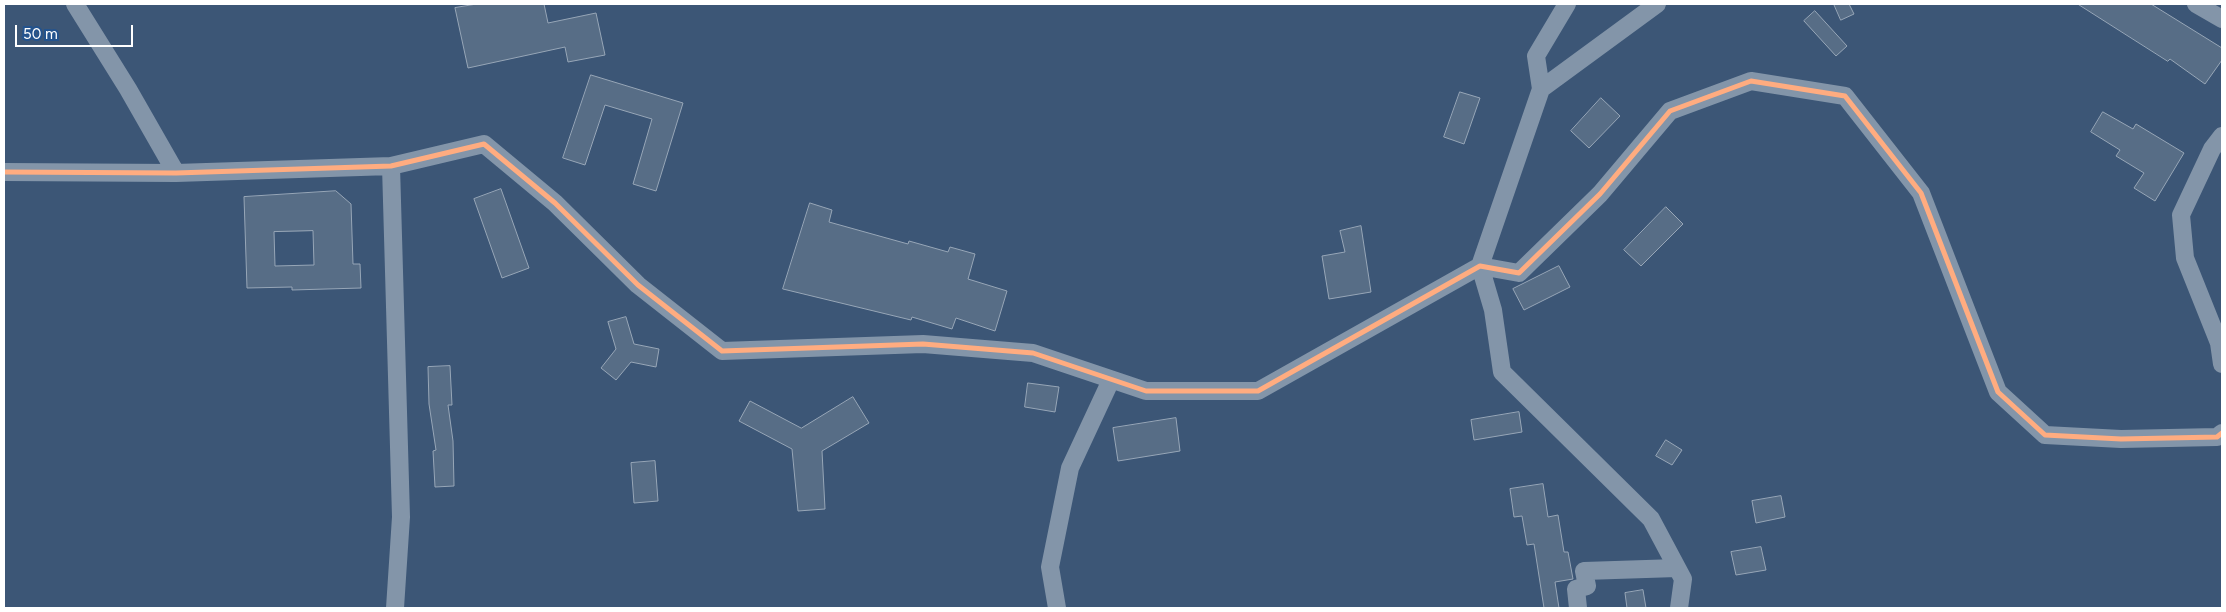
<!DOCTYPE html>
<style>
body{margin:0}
#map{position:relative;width:2226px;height:612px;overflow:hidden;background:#3c5676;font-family:Figtree,sans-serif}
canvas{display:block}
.frame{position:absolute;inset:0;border:5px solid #fff;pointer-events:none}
.scale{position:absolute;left:15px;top:25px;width:118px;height:22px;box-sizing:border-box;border:2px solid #fff;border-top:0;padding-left:6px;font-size:15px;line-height:18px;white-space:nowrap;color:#fff;-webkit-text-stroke:4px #23538e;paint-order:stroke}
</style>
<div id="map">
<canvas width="2226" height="612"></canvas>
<div class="frame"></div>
<div class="scale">50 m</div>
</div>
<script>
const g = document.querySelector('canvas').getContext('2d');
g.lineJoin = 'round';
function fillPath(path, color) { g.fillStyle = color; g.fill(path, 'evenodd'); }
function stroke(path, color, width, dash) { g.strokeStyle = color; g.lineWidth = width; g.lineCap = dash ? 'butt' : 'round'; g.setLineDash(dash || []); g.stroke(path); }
const building = new Path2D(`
 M 477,4 L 544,4 L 548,23 L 596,13 L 605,55 L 568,62 L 565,47 L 468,68 L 455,8 Z
 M 1834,4 L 1849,4 L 1854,14 L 1841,20 Z
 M 2078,4 L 2151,4 L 2222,48 L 2222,60 L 2205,84 L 2170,59 L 2168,61 Z
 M 1815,11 L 1847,46 L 1836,56 L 1804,21 Z
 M 591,75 L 683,103 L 656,191 L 633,184 L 652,119 L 605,105 L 585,165 L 563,158 Z
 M 1460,92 L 1480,98 L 1464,144 L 1444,137 Z
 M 1601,98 L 1620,116 L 1589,148 L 1571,131 Z
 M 2103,112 L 2133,129 L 2136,124 L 2184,153 L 2155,201 L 2134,188 L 2144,173 L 2116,156 L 2120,150 L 2091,132 Z
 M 501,189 L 529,268 L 502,278 L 474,199 Z
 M 336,191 L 351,204 L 353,264 L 360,264 L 361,288 L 292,290 L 292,287 L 247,288 L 244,197 ZM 313,231 L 314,265 L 275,266 L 274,232 Z
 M 810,203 L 832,210 L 829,222 L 908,244 L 909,241 L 948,252 L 950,247 L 975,254 L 968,279 L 1007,291 L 995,331 L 956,318 L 952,329 L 912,317 L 911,320 L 783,289 Z
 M 1666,207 L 1683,224 L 1641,266 L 1624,250 Z
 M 1361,226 L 1371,292 L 1329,299 L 1322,256 L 1345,252 L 1340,231 Z
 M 1559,266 L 1570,287 L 1524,310 L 1513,289 Z
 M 626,317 L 634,344 L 659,349 L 656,367 L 631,362 L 616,380 L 601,368 L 616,349 L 608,322 Z
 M 450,366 L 452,405 L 448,405 L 453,441 L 454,486 L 435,487 L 433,451 L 436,450 L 429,404 L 428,367 Z
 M 1028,383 L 1059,387 L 1055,412 L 1025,407 Z
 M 853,397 L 869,423 L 822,451 L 825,509 L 798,511 L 792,449 L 739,421 L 750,401 L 801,428 Z
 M 1519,412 L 1522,432 L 1474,440 L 1471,420 Z
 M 1176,418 L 1180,451 L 1118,461 L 1113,428 Z
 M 1666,440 L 1682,450 L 1672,465 L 1656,456 Z
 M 655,461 L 658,501 L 634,503 L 631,463 Z
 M 1543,484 L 1548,517 L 1558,515 L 1564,552 L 1568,552 L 1573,579 L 1555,582 L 1559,608 L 1544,608 L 1534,544 L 1527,545 L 1522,516 L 1514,517 L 1510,489 Z
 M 1781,496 L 1785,517 L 1756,523 L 1752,501 Z
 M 1761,547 L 1766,570 L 1736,575 L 1731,552 Z
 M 1643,590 L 1646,608 L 1627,608 L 1625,593 Z`);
fillPath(building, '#576d86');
stroke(building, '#97a6b7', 1);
stroke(new Path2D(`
 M 75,4 L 128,89 L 176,173
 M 1567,4 L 1536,56 L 1541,89 L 1480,266 L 1493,310 L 1502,372 L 1651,519 L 1683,579 L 1679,608
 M 2196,4 L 2222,19
 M 1541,89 L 1657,4
 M 2222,136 L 2212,149 L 2181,215 L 2185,258 L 2219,343 L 2222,364
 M 391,166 L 401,517 L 395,608
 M 4,172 L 176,173 L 391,166 L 484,144 L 555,203 L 638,285 L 722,351 L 923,344 L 1033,353 L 1146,391 L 1258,391 L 1480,266 L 1519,273 L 1600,194 L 1670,111 L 1751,81 L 1845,96 L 1921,193 L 1998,392 L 2045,435 L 2121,439 L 2217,437 L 2222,433
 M 1057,608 L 1050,567 L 1070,468 L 1111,380
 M 1578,608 L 1576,589 L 1587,586 L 1584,571 L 1677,568`), '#8395a9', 18);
stroke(new Path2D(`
 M 4,172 L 176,173 L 391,166 L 484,144 L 555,203 L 638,285 L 722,351 L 923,344 L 1033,353 L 1146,391 L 1258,391 L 1480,266 L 1519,273 L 1600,194 L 1670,111 L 1751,81 L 1845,96 L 1921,193 L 1998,392 L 2045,435 L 2121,439 L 2217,437 L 2222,433`), '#ffac80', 5);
</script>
